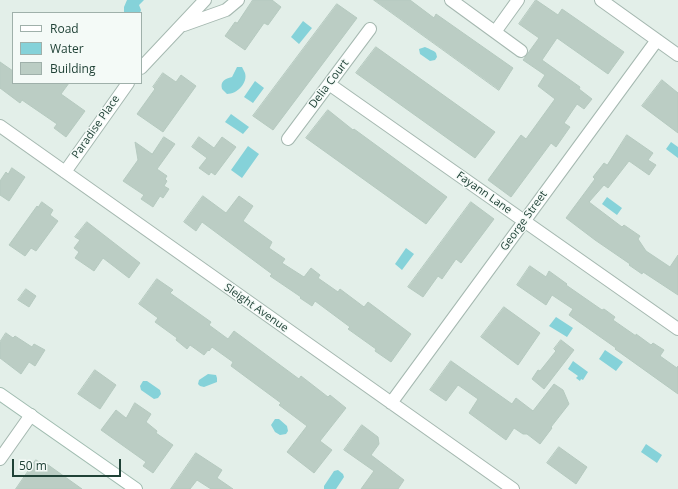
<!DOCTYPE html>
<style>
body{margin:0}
#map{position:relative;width:678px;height:489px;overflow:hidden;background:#e3efe9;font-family:"Open Sans",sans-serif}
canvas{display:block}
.legend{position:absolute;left:12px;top:12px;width:130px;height:72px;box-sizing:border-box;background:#f4faf7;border:1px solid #9fb0aa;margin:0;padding:5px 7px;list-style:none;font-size:12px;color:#204237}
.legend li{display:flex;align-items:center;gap:8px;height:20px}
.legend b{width:20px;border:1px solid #9fb0aa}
.scale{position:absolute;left:12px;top:459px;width:109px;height:18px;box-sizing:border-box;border:2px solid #204237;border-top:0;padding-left:5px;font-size:12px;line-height:14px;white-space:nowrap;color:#204237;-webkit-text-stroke:3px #f4faf7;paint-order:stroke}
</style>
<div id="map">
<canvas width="678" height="489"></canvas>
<ul class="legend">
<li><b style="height:5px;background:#fff"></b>Road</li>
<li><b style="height:11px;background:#85d2d9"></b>Water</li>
<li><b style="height:11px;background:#bbcdc4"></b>Building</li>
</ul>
<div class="scale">50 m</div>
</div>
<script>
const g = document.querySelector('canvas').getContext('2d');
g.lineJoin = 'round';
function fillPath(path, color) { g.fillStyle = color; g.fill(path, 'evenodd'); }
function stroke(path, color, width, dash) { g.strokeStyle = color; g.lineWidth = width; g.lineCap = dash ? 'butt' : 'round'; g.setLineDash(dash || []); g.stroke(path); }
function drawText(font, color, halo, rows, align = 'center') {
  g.font = font + ' "Open Sans",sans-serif'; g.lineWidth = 3; g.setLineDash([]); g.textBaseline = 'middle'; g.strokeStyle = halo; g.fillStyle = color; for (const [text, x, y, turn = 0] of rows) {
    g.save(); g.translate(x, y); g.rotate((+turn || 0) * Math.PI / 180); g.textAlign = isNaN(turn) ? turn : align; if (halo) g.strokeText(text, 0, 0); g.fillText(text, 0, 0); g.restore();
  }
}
fillPath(new Path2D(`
 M 127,0 L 144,0 L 139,5 L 141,10 L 140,13 L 124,13 L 124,7 Z
 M 303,21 L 312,28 L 299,44 L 291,37 Z
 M 425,47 C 427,48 435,51 436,53 L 437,57 L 435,60 L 430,61 L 420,54 L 419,49 Z
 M 237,67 L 242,67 C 243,69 244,71 245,73 C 248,83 237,94 227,94 L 222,89 C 220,81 225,79 232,77 Z
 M 255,81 L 264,88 L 253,103 L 244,97 Z
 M 231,114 L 249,127 L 243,134 L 225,122 Z
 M 671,142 L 678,147 L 678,158 L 666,149 Z
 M 248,146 L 259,154 L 242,178 L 231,170 Z
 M 607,197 L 622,208 L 617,215 L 602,204 Z
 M 406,248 L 414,254 L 402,270 L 395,264 Z
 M 556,317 L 573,328 L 567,337 L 549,326 Z
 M 605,350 L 623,362 L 616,371 L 599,359 Z
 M 573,361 L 588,372 L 583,380 L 581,379 L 580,381 L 576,378 L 578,376 L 568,369 Z
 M 208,374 L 216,375 L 217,378 L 217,382 L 204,387 L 200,386 L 198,384 L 199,380 Z
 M 143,381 L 147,381 L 160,390 L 161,394 L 158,398 L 154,399 L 141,390 L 140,386 Z
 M 275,419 L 279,419 L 287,426 L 288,431 L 286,434 L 280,435 L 275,432 L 271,425 Z
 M 646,444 L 662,455 L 657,463 L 641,452 Z
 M 338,470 L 343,474 L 344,477 L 336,489 L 324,489 L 324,486 L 334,471 Z`), '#85d2d9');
const building = new Path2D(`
 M 253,0 L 272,0 L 281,7 L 268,25 L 264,23 L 245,50 L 225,36 L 235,22 L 237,23 Z
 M 374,0 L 410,0 L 434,18 L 436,14 L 513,68 L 499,90 Z
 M 536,0 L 558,15 L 562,9 L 624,52 L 608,74 L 557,38 L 542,60 L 580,87 L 579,89 L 592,99 L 584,109 L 577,104 L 564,123 L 570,127 L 556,147 L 551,143 L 511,197 L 488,180 L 521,135 L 526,139 L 555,99 L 538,86 L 545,75 L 523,60 L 539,38 L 519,24 Z
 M 337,4 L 357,18 L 273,130 L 253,116 Z
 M 376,47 L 495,132 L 475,158 L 356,73 Z
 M 0,62 L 13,71 L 13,83 L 69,83 L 61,94 L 85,111 L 66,137 L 54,128 L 57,124 L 22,100 L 20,103 L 0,88 Z
 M 163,73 L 176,82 L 181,75 L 196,86 L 163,132 L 137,114 L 155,89 L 153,87 Z
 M 662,80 L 678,93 L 678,133 L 642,106 Z
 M 328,110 L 353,130 L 354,129 L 447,197 L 426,224 L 306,138 Z
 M 627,135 L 653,153 L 648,160 L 656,165 L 649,175 L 629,161 L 608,188 L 604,185 L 589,202 L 622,227 L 624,225 L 640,236 L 638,239 L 646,251 L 670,267 L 678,255 L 678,295 L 643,272 L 642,274 L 629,265 L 630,264 L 595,240 L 566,218 L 595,179 L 593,177 L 604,163 L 607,165 Z
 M 164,137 L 175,144 L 157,169 L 167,176 L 165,179 L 167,181 L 164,186 L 169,189 L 163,198 L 160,196 L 153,207 L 141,199 L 144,195 L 123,181 L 138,160 L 135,142 L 152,154 Z
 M 199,137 L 214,148 L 222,137 L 236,147 L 215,175 L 211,172 L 209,175 L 199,168 L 207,158 L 192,147 Z
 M 12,168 L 25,177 L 9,201 L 0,195 L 0,181 L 6,172 L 8,174 Z
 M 203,196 L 226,213 L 239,196 L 253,206 L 243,221 L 272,242 L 269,248 L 285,259 L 282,263 L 304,277 L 311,268 L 320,275 L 318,278 L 338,292 L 340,289 L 364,307 L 368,302 L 411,334 L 391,362 L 375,351 L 376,349 L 348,329 L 350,327 L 315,301 L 312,306 L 300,298 L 301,297 L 270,276 L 272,274 L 202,222 L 196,231 L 184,222 Z
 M 42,202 L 53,210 L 50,215 L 58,221 L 36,251 L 31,248 L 25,256 L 9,245 L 37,206 L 38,207 Z
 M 471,202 L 494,219 L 461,263 L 456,259 L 442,279 L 438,276 L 423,297 L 408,287 Z
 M 87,222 L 140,263 L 129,278 L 103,258 L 94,271 L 75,258 L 79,252 L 74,248 L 80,240 L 75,237 Z
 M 530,266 L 546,277 L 549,271 L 567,284 L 566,285 L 602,310 L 604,309 L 615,317 L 613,320 L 636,336 L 636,334 L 651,345 L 653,343 L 664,350 L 660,356 L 677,368 L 678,366 L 678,394 L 615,349 L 616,348 L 569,315 L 573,309 L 552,295 L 546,305 L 517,285 Z
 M 157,279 L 173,290 L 170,293 L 211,322 L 209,325 L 228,339 L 234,331 L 299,379 L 301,376 L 328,397 L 330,395 L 346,408 L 320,441 L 332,450 L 314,473 L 287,452 L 307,426 L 279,405 L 281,403 L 231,366 L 233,362 L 212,347 L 209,351 L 208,350 L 204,355 L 190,345 L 187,349 L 176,340 L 177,338 L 155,322 L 158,318 L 139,304 Z
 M 26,289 L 36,296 L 29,307 L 18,300 Z
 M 504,307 L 540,333 L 518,365 L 481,337 Z
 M 6,333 L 13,338 L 15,336 L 32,347 L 34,344 L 45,350 L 35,366 L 29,362 L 21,374 L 0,358 L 0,342 Z
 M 561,340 L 574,350 L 544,389 L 532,379 L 538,370 L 540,371 L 556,351 L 554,349 Z
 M 451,361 L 512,404 L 516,398 L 533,411 L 554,384 L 563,390 L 569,404 L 551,427 L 552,428 L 540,444 L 527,434 L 523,434 L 514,428 L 506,440 L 469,413 L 478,399 L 458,385 L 446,401 L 430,390 Z
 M 95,370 L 116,385 L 100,409 L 78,394 Z
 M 135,403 L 151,414 L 146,422 L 157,431 L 156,433 L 173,445 L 153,473 L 143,466 L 146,462 L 101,430 L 116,410 L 126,418 Z
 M 362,425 L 378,437 L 379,444 L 371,455 L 404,480 L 398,489 L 361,489 L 374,471 L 344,450 Z
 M 559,447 L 587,467 L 576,484 L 547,463 Z
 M 196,453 L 222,470 L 217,478 L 233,489 L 211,489 L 197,480 L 190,489 L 171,489 Z
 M 36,460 L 41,463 L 44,462 L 82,489 L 16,489 Z`);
fillPath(building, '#bbcdc4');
stroke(building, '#b5c9bf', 1);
const street = new Path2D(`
 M 451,0 L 521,51
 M 601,0 L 678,55
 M 184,25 L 226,10 L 238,0
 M 495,32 L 518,0
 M 141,68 L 205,0
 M 329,84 L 678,329
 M 0,126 L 513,489
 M 288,139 L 370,29
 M 65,172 L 128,83
 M 391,403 L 657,40
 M 0,459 L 31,415`);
const secondary = new Path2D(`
 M 0,394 L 136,489`);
stroke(street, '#a5b8b0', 14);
stroke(secondary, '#a0bcb0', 14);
stroke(street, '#fff', 12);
stroke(secondary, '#fff', 12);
drawText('11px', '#204237', '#f4faf7', [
 ["Delia Court",329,84,-53],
 ["Paradise Place",96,127,-55],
 ["Fayann Lane",484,193,35],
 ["George Street",524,221,-54],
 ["Sleight Avenue",256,308,35]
]);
</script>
